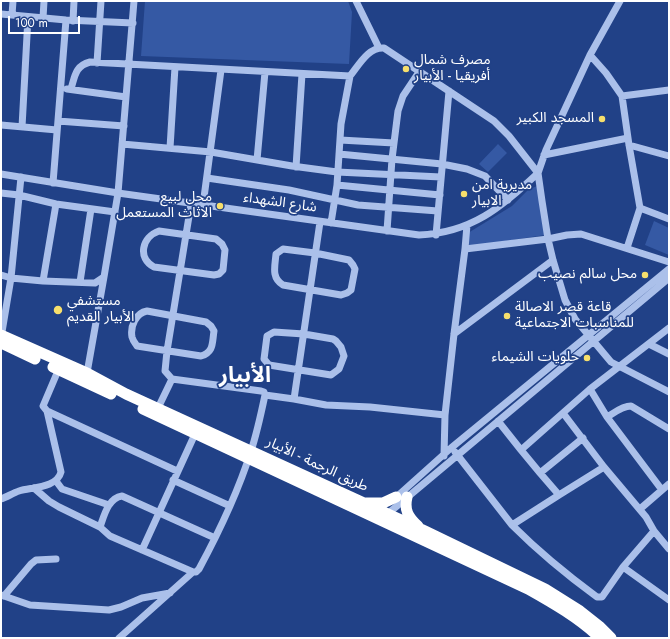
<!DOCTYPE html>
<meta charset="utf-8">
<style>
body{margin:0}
#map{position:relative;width:670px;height:639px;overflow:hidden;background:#214187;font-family:Jost,sans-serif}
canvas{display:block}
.frame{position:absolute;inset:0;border:2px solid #fff;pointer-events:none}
.scale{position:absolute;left:8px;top:16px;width:72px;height:18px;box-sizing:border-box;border:2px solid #fff;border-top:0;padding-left:5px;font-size:12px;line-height:14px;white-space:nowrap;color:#fff;-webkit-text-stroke:3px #214187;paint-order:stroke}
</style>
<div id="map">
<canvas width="670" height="639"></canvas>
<div class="frame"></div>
<div class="scale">100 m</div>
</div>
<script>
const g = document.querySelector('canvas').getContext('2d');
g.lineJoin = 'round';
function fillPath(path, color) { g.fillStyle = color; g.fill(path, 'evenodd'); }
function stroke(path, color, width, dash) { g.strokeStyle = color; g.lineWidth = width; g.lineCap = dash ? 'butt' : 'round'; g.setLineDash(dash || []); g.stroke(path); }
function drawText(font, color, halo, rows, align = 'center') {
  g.font = font + ' Jost,"Noto Sans Arabic",sans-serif'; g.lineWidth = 3.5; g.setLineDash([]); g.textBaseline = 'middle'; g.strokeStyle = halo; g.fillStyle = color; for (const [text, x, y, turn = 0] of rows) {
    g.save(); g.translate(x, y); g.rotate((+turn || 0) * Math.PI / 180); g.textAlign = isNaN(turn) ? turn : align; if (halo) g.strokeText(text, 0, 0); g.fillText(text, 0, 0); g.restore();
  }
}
fillPath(new Path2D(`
 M 145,1 L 348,1 L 352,12 L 349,64 L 141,56 Z
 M 498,144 L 507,153 L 488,172 L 479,164 Z
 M 537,186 L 545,235 L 472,246 L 469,245 L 468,233 L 512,206 L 528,190 Z
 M 654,221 L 669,228 L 669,255 L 645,245 Z`), '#3559a4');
stroke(new Path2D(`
 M 356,1 L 379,48
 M 620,1 L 590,55 L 546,150 L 538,173 L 542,201 L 548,239 L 553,260 L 565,300 L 575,319 L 611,362 L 669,392
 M 1,14 L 66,20 L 133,23
 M 12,15 L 13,1
 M 43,18 L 44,1
 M 73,21 L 74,1
 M 590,55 L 606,73 L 622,96 L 629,145 L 640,208 L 627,248
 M 97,63 L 101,1
 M 67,89 L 126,97
 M 71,89 C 75,76 75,66 90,62 L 350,76 C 359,65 368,47 384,48 L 494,121 L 509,136 L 538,173
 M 622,96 L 669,90
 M 58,121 L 124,126
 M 1,125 L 57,130
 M 22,127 L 28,17
 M 340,140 L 394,143
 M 122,144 L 211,152 L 292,166 L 337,172 L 441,177
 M 629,145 L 669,156
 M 170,148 L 175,67
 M 339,154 L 442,164 L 467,169 L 485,176 L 508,200
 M 544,155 L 628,138
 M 257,160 L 265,72
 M 296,167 L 302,74
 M 1,174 L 118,193 L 419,235 C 471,233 502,207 538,173
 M 207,178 L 289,190 L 358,205 L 438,211
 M 53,183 L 66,20
 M 337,185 L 440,195
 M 1,193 L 19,195 L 56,204 L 115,212
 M 203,205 L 221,70
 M 640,208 L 669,219
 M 331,223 L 337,185 L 341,124 L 350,76
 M 467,225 L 465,249 L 548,239 L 567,235 L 581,234 L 669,262
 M 159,231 L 216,239 L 222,244 L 225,250 L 223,270 L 219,274 L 214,275 L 154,267 C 137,258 142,237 159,231 Z
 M 387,231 L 392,159 L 398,111 L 403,96 L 419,72
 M 436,235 L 449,91
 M 283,249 L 315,253 L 349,260 L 353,265 L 355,269 L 351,290 L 347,293 L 341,295 L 283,285 C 271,278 275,266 276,254 Z
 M 1,275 L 11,278 L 21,177
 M 43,281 L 56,204
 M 80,282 L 91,209
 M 147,311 L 206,322 L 211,326 L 214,331 C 212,343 214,352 201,356 L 137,346 C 135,343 133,341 132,337 C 130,326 136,313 147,311 Z
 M 274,332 L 304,334 L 333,339 L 336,341 L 341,347 L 344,356 L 339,369 L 331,375 L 269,365 L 264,359 L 267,336 Z
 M 454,334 L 553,260
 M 1,338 L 11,278 L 43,281 L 95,283 L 104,277 L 118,193 L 134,1
 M 649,344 L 669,354
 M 87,373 L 104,277
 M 590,389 L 607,417 C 614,413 622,406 631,406 L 669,429
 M 265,395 L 294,399 L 326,405 L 370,407 L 445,415
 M 294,399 L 320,222
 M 158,408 L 172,379 L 165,371 L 167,351 L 191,204
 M 47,411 L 177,471
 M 563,413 L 604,467 L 646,517 L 654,531 L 669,549
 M 607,417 L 662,490
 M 498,421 L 521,450
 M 583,438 L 540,473 L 521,450 L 590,389 L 669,328
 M 455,452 L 512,525 L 559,495
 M 444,456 L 445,415 L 454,334 L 465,249
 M 540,473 L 559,495 L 604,467
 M 173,480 L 230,506
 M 56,481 L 62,489 L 109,505
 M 34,488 L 49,501 L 59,507 L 100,527 L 110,536 L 193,572 L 196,572 L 199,569 C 219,532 238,492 251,451 C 257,433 261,414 265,395 L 264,392 L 261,391 L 172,379
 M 1,499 C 7,497 13,493 19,491 C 32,487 57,488 61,472 L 47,411 L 43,406 L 60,366
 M 393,500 L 451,448 L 669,269
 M 640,509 L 669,484
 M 385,516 L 669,278
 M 512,525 C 539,552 567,575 597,597 L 602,597 L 623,567
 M 100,527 C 104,516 108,498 122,496 L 215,538
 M 654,531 L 623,567 L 669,600
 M 142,550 L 195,434
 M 1,595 L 30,605 L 109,610 L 121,607 L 142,598 L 170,593
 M 4,596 L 31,564 L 36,560 L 56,559
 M 119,638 L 193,572`), '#abc0ea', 7);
stroke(new Path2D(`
 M 1,335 L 87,373 L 126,394 L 425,531 L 545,589 L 580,611 L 599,626 L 611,638
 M 1,343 L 35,359
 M 53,367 L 111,394
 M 143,409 L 528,589 C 553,603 579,618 600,638
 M 407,497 C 404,510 408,517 418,526
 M 366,503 L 383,503 L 396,497`), '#fff', 11);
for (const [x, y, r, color] of [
 [406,69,4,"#f7df6c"],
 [602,119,4,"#f7df6c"],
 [464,194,4,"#f7df6c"],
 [220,206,4,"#f7df6c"],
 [645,275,4,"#f7df6c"],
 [58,310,5,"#f7df6c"],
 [507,316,4,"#f7df6c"],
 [587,358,4,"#f7df6c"]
]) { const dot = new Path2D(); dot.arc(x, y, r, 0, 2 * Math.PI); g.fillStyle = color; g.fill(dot); stroke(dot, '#214187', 1.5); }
drawText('14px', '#fff', '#214187', [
 ["مصرف شمال",414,61],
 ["أفريقيا - الأبيار",414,77],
 ["المسجد الكبير",594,119,"right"],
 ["مديرية امن",472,186],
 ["الابيار",472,202],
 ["محل لبيع",212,198,"right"],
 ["الاثاث المستعمل",212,214,"right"],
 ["محل سالم نصيب",637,275,"right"],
 ["مستشفي",67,302],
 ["الأبيار القديم",67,318],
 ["قاعة قصر الاصالة",515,308],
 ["للمناسبات الاجتماعية",515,324],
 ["حلويات الشيماء",579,358,"right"]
], 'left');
drawText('14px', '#fff', '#214187', [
 ["شارع الشهداء",280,203,8],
 ["طريق الرجمة - الأبيار",317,465,25]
]);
drawText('bold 22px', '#fff', '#214187', [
 ["الأبيار",245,377]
]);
</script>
